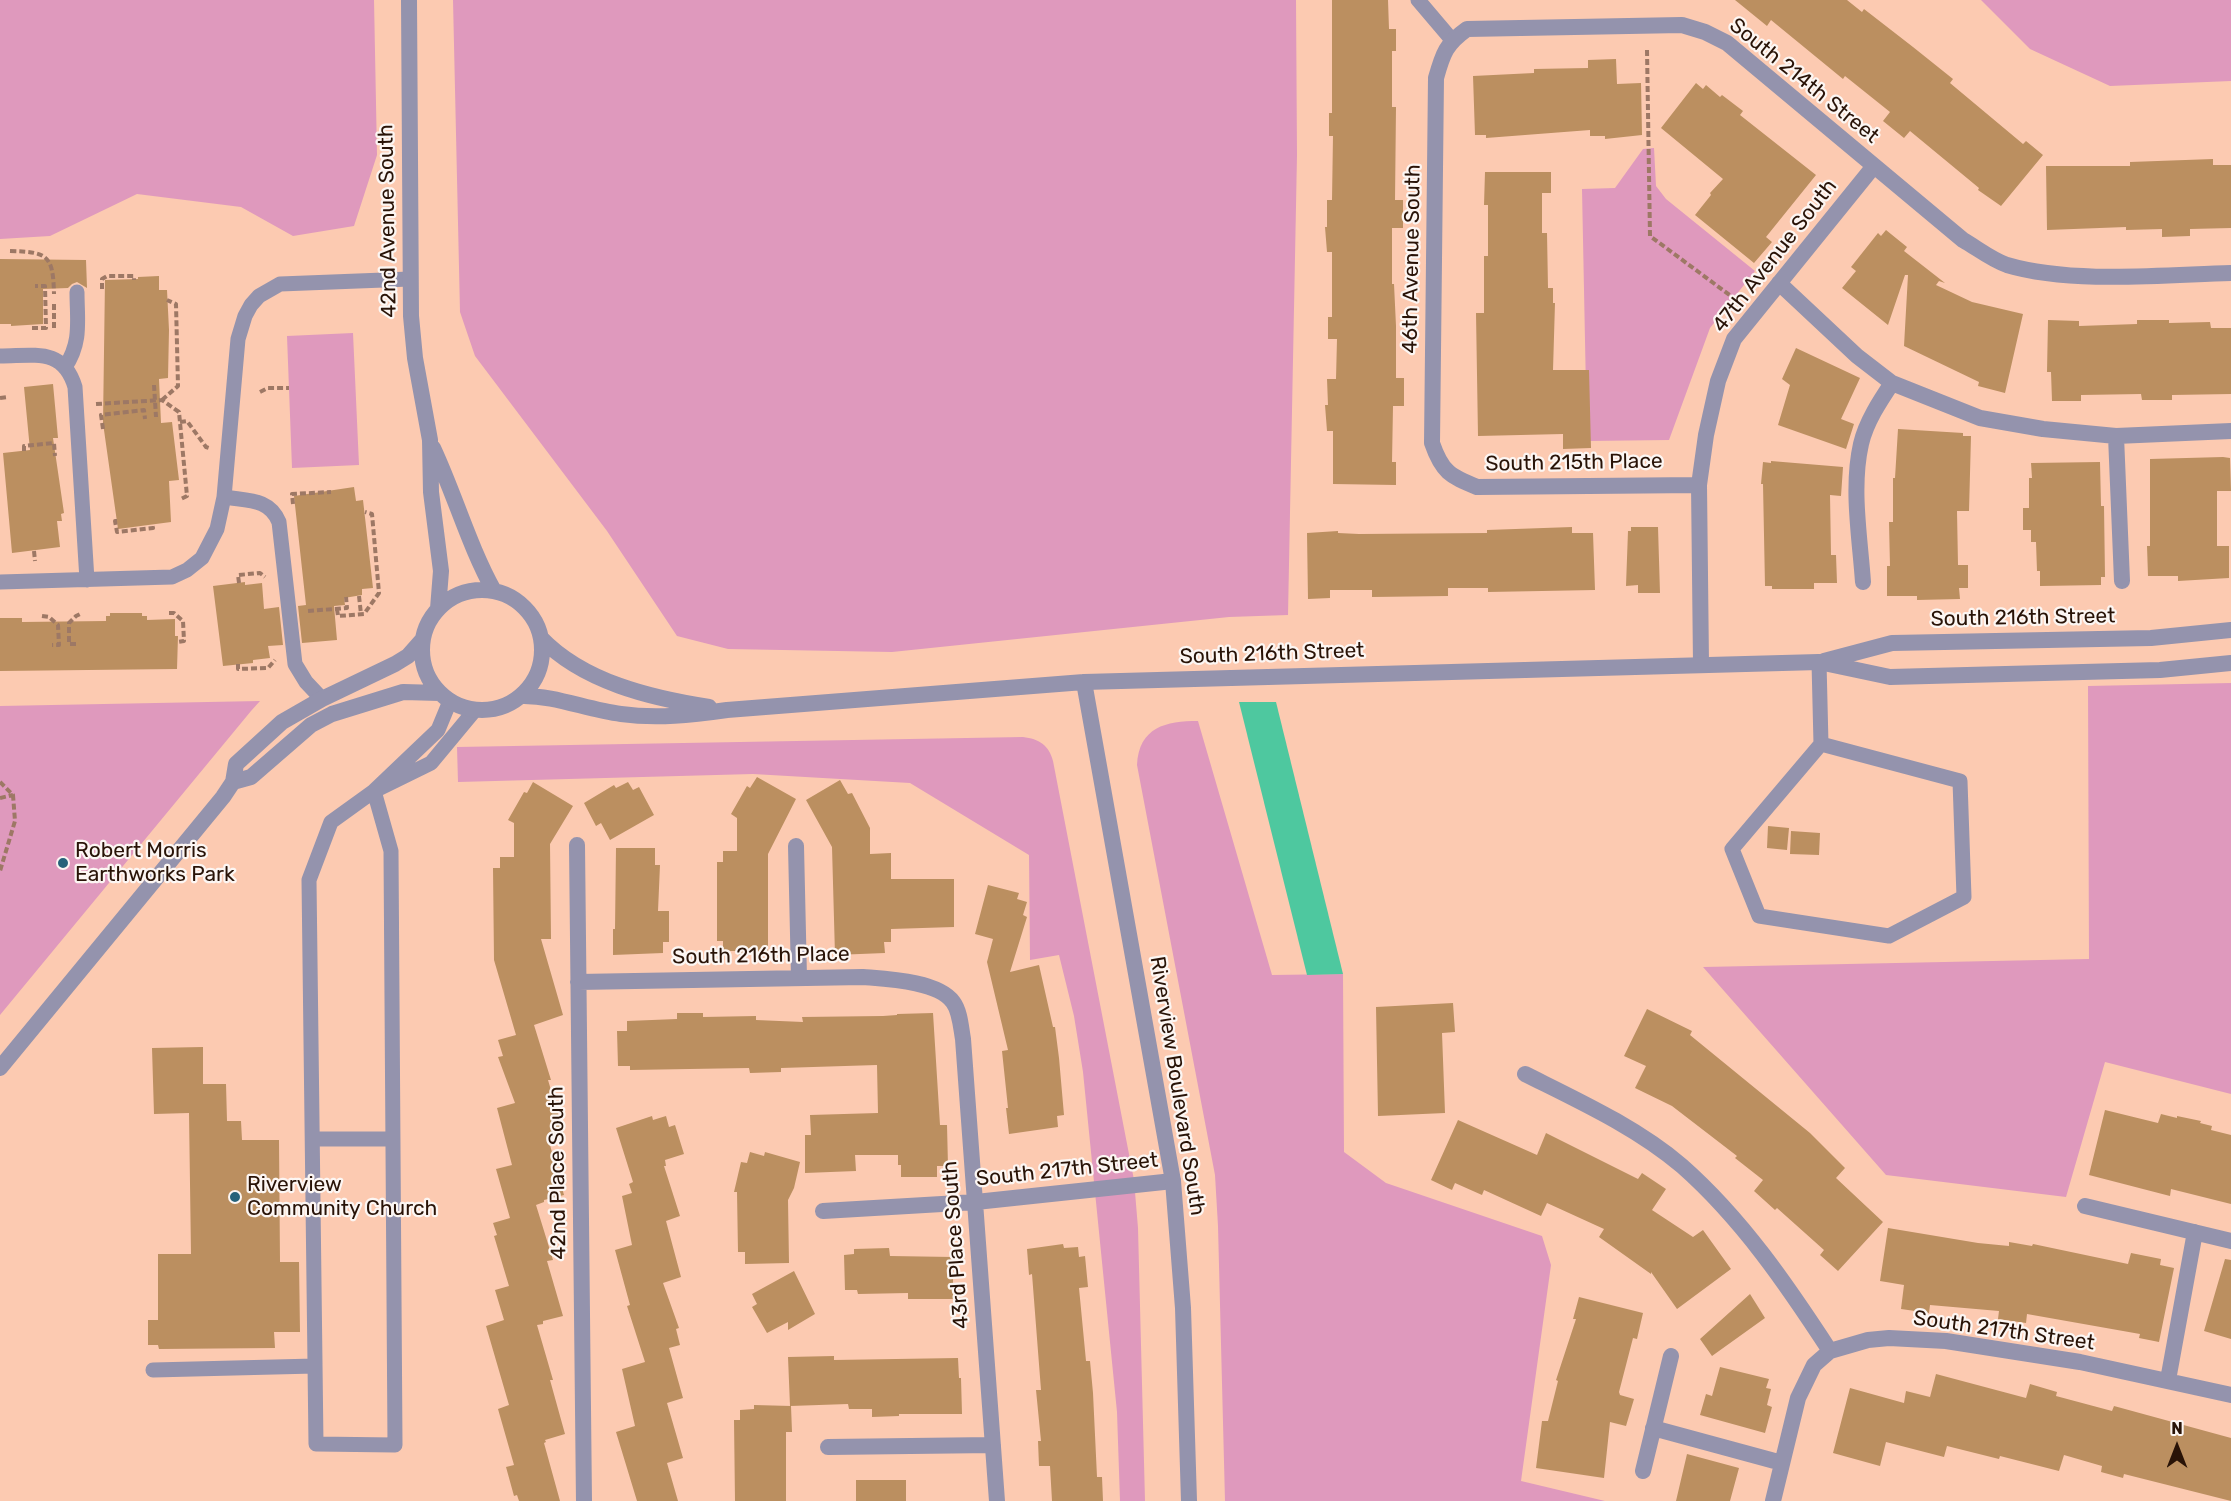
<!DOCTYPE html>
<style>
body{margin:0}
#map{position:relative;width:2231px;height:1501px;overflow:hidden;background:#fccab1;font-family:Rubik,sans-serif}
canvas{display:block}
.north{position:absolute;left:2147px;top:1417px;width:60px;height:60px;-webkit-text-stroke:4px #fcf6f3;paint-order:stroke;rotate:0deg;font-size:16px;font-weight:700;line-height:24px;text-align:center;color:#291307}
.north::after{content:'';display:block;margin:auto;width:21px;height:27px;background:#291307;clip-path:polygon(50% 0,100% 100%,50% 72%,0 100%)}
</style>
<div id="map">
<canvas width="2231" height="1501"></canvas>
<div class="north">N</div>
</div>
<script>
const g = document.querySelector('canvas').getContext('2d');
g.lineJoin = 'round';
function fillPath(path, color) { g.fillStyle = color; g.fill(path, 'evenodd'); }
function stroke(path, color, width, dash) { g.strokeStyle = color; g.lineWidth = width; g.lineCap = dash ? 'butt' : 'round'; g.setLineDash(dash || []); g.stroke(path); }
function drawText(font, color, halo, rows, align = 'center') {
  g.font = font + ' Rubik,sans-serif'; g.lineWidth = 4.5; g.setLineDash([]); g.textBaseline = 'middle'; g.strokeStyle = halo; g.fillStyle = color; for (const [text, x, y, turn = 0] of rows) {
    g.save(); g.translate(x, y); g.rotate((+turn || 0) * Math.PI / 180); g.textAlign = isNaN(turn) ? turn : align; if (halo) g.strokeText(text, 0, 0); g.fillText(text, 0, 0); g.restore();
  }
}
fillPath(new Path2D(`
 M 0,0 L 374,0 L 377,155 L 354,226 L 293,236 L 241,207 L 137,194 L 50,236 L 0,239 Z
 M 453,0 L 1296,0 L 1297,155 L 1288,615 L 1229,617 L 892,652 L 728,649 L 677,636 L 607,531 L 475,356 L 460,312 Z
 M 1981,0 L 2231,0 L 2231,81 L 2110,86 L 2030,49 Z
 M 1654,148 L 1656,186 L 1666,199 L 1755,271 L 1710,328 L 1669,440 L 1587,441 L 1582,189 L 1615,188 L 1643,149 Z
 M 353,333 L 359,465 L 292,468 L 287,336 Z
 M 2231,683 L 2231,1094 L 2105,1062 L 2066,1197 L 1886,1175 L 1703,967 L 2089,959 L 2088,686 Z
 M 260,701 L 251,711 L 0,1015 L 0,706 Z
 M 1198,721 L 1272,975 L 1343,974 L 1344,1152 L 1386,1183 L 1542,1236 L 1551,1265 L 1521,1481 L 1605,1501 L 1225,1501 L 1218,1226 L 1215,1175 L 1137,765 C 1139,727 1166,721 1198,721 Z
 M 1023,737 C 1039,739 1049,745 1053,761 L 1134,1180 L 1138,1228 L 1145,1501 L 1120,1501 L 1117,1412 L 1083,1072 L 1074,1016 L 1059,955 L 1030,960 L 1029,855 L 910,783 L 753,774 L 458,782 L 457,747 Z`), '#df99bd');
fillPath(new Path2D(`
 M 1239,702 L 1276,702 L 1343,974 L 1307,975 Z`), '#4ec89f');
fillPath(new Path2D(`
 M 1332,0 L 1388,0 L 1389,29 L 1396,29 L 1396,51 L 1392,51 L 1392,107 L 1396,107 L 1395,200 L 1403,200 L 1403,228 L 1392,228 L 1392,284 L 1394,284 L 1396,326 L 1396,378 L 1404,378 L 1404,406 L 1393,406 L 1392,462 L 1396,462 L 1396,485 L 1333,484 L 1333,431 L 1327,431 L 1325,405 L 1328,405 L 1327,379 L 1336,379 L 1337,339 L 1328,339 L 1328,317 L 1332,317 L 1332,252 L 1327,252 L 1325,227 L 1327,227 L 1327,200 L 1332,200 L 1333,136 L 1329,136 L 1329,113 L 1332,113 Z
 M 1735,0 L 1847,0 L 1862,12 L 1864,9 L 1913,47 L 1953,79 L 1950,83 L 2023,144 L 2026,141 L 2043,155 L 2001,206 L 1978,190 L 1979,188 L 1910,131 L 1904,138 L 1883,121 L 1890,112 L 1845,76 L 1843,79 L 1771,20 L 1767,26 Z
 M 1616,59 L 1617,84 L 1641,83 L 1642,135 L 1605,139 L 1605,136 L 1590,136 L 1590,130 L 1486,138 L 1486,135 L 1475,135 L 1473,76 L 1534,73 L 1534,69 L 1588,68 L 1588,60 Z
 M 1696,83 L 1703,89 L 1706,85 L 1720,97 L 1722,95 L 1743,111 L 1740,115 L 1816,175 L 1766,237 L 1772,242 L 1754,263 L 1695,215 L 1711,195 L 1710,193 L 1723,179 L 1661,128 Z
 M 2213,159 L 2213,165 L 2231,165 L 2231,228 L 2190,229 L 2190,236 L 2162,237 L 2162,229 L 2126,230 L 2126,227 L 2047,230 L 2046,166 L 2130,166 L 2130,162 Z
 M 1485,172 L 1551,172 L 1551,193 L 1542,193 L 1542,233 L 1547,233 L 1548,288 L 1553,288 L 1553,303 L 1555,303 L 1553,370 L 1589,370 L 1591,448 L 1563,449 L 1563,434 L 1478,436 L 1476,313 L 1484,313 L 1484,256 L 1488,256 L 1488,205 L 1484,205 Z
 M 1886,230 L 1907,247 L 1904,251 L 1945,283 L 1939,281 L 1936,285 L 1972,302 L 2023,314 L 2005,393 L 1978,386 L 1979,382 L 1904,346 L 1908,275 L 1905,275 L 1888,325 L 1842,288 L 1856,271 L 1851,267 L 1878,233 L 1881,236 Z
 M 0,259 L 86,260 L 87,288 L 77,282 L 72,284 L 68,288 L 43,289 L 43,324 L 11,326 L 11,324 L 0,324 Z
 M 159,276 L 159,290 L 167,290 L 169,330 L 168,378 L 159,379 L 161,423 L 172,422 L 179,480 L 169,481 L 171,522 L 118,529 L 103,423 L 105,280 L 138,279 L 138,277 Z
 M 2048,320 L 2079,321 L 2079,326 L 2137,324 L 2137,320 L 2169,320 L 2169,323 L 2210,322 L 2211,328 L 2231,328 L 2231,394 L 2172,395 L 2172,400 L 2142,400 L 2141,394 L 2081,395 L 2081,401 L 2052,401 L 2051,372 L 2047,372 Z
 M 1796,348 L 1860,378 L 1841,419 L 1854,424 L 1846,449 L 1778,425 L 1790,385 L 1782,379 Z
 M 53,384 L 58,438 L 53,438 L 64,513 L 61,514 L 62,521 L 57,521 L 60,547 L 12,553 L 3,453 L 30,450 L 24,387 Z
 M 1898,429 L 1963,433 L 1963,436 L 1971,436 L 1969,511 L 1957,511 L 1958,565 L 1968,565 L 1968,588 L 1959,588 L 1960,599 L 1917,600 L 1917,596 L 1887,596 L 1887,566 L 1890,566 L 1889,522 L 1893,522 L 1893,478 L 1895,478 Z
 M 2223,457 L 2230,458 L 2231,491 L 2217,491 L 2217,546 L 2229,546 L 2229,578 L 2178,581 L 2178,576 L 2148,576 L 2147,546 L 2150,546 L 2150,459 Z
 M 1771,461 L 1843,467 L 1841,496 L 1830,495 L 1831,555 L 1836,555 L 1837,583 L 1814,583 L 1814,589 L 1772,589 L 1772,586 L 1765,586 L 1763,484 L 1761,484 L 1763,462 L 1771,463 Z
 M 2100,462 L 2101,506 L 2104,506 L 2105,577 L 2101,577 L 2101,585 L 2040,586 L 2040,571 L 2037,571 L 2036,542 L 2031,542 L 2031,530 L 2023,530 L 2023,508 L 2029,508 L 2029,478 L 2032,478 L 2031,463 Z
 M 354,487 L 356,501 L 363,500 L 373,588 L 362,589 L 362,595 L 344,598 L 345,605 L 334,606 L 337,640 L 302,643 L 298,606 L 306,605 L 294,496 Z
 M 1572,527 L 1572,533 L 1593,533 L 1595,590 L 1488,592 L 1488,588 L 1448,588 L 1448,596 L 1372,597 L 1372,590 L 1330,590 L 1330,598 L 1308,599 L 1307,533 L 1338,531 L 1338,533 L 1359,534 L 1487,533 L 1487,530 Z
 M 1631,527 L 1658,527 L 1660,593 L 1638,593 L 1638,585 L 1626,586 L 1628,531 L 1631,531 Z
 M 245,582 L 245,585 L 262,583 L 264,609 L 279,607 L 283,645 L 268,646 L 270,658 L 253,660 L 253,663 L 223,666 L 213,586 Z
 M 110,613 L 142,613 L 142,616 L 147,616 L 147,620 L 175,619 L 175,636 L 178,636 L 177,669 L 0,671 L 0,618 L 22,618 L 22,622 L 106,621 L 106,616 L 110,616 Z
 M 757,777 L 796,799 L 768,854 L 768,953 L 738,955 L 738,951 L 723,951 L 723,941 L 717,941 L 717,862 L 723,862 L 723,851 L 737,851 L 737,818 L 731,814 L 747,786 L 750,788 Z
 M 840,780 L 848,794 L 852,793 L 870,828 L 870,854 L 891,853 L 891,879 L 954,879 L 954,927 L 891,929 L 891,942 L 884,942 L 885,953 L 835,955 L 832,847 L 806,800 Z
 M 533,782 L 573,806 L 550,844 L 551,939 L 541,939 L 563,1015 L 534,1025 L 551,1080 L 548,1080 L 564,1134 L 548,1138 L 564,1195 L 544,1200 L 544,1202 L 536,1205 L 553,1260 L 547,1261 L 563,1316 L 543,1321 L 543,1324 L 537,1325 L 553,1380 L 550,1380 L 565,1434 L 545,1440 L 546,1442 L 544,1443 L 560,1501 L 519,1501 L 517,1495 L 514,1496 L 506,1467 L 514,1465 L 498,1409 L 509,1405 L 486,1326 L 504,1320 L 495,1290 L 509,1286 L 494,1236 L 497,1235 L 493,1223 L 510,1218 L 496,1169 L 512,1165 L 497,1108 L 515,1103 L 498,1057 L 503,1056 L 498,1040 L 516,1035 L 494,960 L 493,868 L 500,868 L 500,857 L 514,857 L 514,823 L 508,820 L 524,792 L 527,793 Z
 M 628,782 L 633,790 L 639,787 L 654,815 L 610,840 L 601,823 L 596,826 L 584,803 L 614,785 L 616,788 Z
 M 1768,826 L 1789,828 L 1787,850 L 1767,848 Z
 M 1791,831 L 1820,833 L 1819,855 L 1790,854 Z
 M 616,848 L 655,848 L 655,865 L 660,865 L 658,911 L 669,911 L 669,942 L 663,942 L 663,953 L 613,955 L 613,929 L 615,929 Z
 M 988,885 L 1019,893 L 1017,899 L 1027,902 L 1023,915 L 1027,917 L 1010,972 L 1039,965 L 1053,1027 L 1055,1027 L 1059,1058 L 1064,1115 L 1057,1116 L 1058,1127 L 1009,1134 L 1006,1108 L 1008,1108 L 1002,1051 L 1008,1050 L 987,962 L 993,939 L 975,934 Z
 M 1453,1003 L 1455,1032 L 1442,1033 L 1445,1113 L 1378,1116 L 1376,1007 Z
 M 1647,1009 L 1692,1031 L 1690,1035 L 1810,1133 L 1845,1168 L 1836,1178 L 1883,1222 L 1838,1271 L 1820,1255 L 1824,1250 L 1777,1208 L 1775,1210 L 1754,1191 L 1763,1180 L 1735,1158 L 1737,1156 L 1672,1106 L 1635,1088 L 1646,1066 L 1624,1056 Z
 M 677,1013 L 703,1013 L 703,1017 L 756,1016 L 756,1020 L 803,1022 L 802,1017 L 883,1016 L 897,1015 L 897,1014 L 933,1013 L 940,1125 L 947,1125 L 948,1166 L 937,1166 L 937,1177 L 901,1177 L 901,1165 L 898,1165 L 898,1155 L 855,1155 L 856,1171 L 805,1173 L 805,1135 L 811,1135 L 810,1115 L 878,1113 L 877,1065 L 781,1068 L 781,1072 L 750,1073 L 749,1068 L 630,1070 L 630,1066 L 618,1066 L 617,1031 L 627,1031 L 627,1021 L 677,1019 Z
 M 203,1047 L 203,1084 L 226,1084 L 227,1121 L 241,1121 L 242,1140 L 279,1140 L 280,1262 L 299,1262 L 300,1332 L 274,1332 L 275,1348 L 159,1349 L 158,1345 L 148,1345 L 148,1320 L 158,1320 L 158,1254 L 191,1254 L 189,1113 L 154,1114 L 152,1048 Z
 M 2105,1110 L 2158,1123 L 2161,1114 L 2177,1118 L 2177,1116 L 2201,1121 L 2200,1123 L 2212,1126 L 2211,1130 L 2231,1135 L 2231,1204 L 2171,1189 L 2170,1196 L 2089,1175 Z
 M 652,1116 L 653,1120 L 666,1116 L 669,1127 L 675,1125 L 684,1154 L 665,1160 L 666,1166 L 664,1166 L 680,1216 L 666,1221 L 681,1277 L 663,1283 L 679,1328 L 676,1329 L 680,1345 L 669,1348 L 683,1398 L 667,1403 L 683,1458 L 667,1463 L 678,1501 L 637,1501 L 616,1432 L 635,1426 L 622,1369 L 645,1362 L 627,1306 L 630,1305 L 615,1250 L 632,1245 L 622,1196 L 632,1193 L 629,1184 L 633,1182 L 616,1128 Z
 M 1458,1120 L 1537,1155 L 1546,1133 L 1638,1179 L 1642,1173 L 1666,1189 L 1652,1210 L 1693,1237 L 1703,1230 L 1731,1269 L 1677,1309 L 1651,1272 L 1651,1274 L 1599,1237 L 1604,1229 L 1547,1203 L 1541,1216 L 1484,1190 L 1482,1195 L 1455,1183 L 1452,1190 L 1431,1180 Z
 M 750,1152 L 764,1156 L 765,1152 L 800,1162 L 794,1188 L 788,1200 L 789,1263 L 745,1264 L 745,1252 L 738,1252 L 737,1192 L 734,1192 L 741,1162 L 747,1163 Z
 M 1888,1228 L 1978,1243 L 2009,1246 L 2009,1242 L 2032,1246 L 2033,1244 L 2128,1264 L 2131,1253 L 2161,1259 L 2160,1265 L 2174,1268 L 2159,1342 L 2139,1338 L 2140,1334 L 2027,1314 L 2026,1323 L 1998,1319 L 1999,1311 L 1930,1305 L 1929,1313 L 1901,1309 L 1904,1285 L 1880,1281 Z
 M 1063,1244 L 1064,1248 L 1078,1247 L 1079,1257 L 1085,1256 L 1088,1287 L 1079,1288 L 1086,1361 L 1090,1361 L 1093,1393 L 1097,1477 L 1102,1477 L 1103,1501 L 1052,1501 L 1050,1466 L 1039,1466 L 1038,1441 L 1041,1441 L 1036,1390 L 1041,1390 L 1032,1274 L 1029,1275 L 1027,1249 Z
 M 889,1248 L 890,1256 L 953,1257 L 953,1299 L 908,1299 L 908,1293 L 858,1294 L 857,1290 L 845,1290 L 844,1255 L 854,1254 L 854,1249 Z
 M 2225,1259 L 2231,1260 L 2231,1339 L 2204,1331 Z
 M 794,1271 L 815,1314 L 788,1330 L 788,1322 L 767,1333 L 752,1307 L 757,1304 L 752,1294 Z
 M 1750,1294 L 1765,1318 L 1712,1356 L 1700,1339 Z
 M 1579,1297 L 1643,1313 L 1637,1339 L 1633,1338 L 1619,1392 L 1620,1395 L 1634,1399 L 1626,1426 L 1610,1422 L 1604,1478 L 1536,1468 L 1542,1421 L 1548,1421 L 1558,1381 L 1556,1380 L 1576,1319 L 1573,1319 Z
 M 834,1356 L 834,1360 L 958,1358 L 959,1378 L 961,1378 L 962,1414 L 899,1414 L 899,1416 L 872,1417 L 872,1409 L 849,1409 L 848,1404 L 790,1406 L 788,1357 Z
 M 1720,1367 L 1769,1379 L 1766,1388 L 1771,1389 L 1767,1405 L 1772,1407 L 1765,1433 L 1700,1415 L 1706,1394 L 1712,1396 Z
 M 1936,1374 L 2026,1398 L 2030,1384 L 2057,1392 L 2056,1396 L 2112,1411 L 2114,1406 L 2231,1438 L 2231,1501 L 2124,1474 L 2123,1478 L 2101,1472 L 2102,1466 L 2064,1455 L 2059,1471 L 2000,1456 L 1999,1459 L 1947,1446 L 1944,1457 L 1886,1442 L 1880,1466 L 1833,1453 L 1850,1388 L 1904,1403 L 1906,1391 L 1930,1397 Z
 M 754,1405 L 791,1406 L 792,1432 L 786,1432 L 786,1501 L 735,1501 L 734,1420 L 740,1420 L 740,1410 L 754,1409 Z
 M 1687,1454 L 1739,1468 L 1730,1501 L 1676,1501 Z
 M 856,1480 L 906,1480 L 906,1501 L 856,1501 Z`), '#bb8f60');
stroke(new Path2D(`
 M 1647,50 L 1650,236 L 1739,302
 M 10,251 C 48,252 53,255 54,294
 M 102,289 L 102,279 L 107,276 L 134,276 L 134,280
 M 54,304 L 54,330
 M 32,328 L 46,328 L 45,286 L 35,286
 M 154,385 L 156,417
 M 260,392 L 268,388 L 289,388
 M 0,398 L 8,397
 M 162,400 L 178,386 L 176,304 L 167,300
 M 96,404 L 162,400 L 179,412 L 187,496 L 181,499
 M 180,422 L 187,421 L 206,447 L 209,448
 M 103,429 L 101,415 L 144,410 L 145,419
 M 24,451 L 24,446 L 54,443 L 55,456
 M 293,504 L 292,494 L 331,492
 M 117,521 L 115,521 L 117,532 L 153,528 L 152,525
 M 34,551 L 35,561
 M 239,583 L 238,575 L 260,573 L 265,577
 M 359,596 L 361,614
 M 337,609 L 338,616 L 364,614 L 379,593 L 372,514 L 365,512
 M 308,611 L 347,608 L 346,597
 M 169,613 L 174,613 L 183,621 L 184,641 L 178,642
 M 42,616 L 49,617 L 58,625 L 59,645 L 52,645
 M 76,644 L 69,644 L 69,623 L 76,616 L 82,613
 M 238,664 L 238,669 L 268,668 L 275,660
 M 0,782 L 13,795 L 15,821 L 0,871
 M 0,798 L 13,795`), '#9d7865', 4, [6, 3]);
stroke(new Path2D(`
 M 1418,0 L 1452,40
 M 0,356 C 34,356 63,347 75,387 L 87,580
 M 65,367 C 82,342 77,320 77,292
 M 224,497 C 247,501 269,498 279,522 L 295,664 L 306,682 L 322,699
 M 0,582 L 172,577 L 187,570 L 202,558 L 217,529 L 224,497 L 238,339 L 245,316 L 251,305 L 259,296 L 280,284 L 410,279
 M 1819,662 L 1821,744 L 1960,781 L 1964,897 L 1889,936 L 1759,916 L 1732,849 L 1821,744
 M 450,701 L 438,730 L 374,791 L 431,763 L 475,710
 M 374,791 L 391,851 L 395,1445 L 316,1444 L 309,880 L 331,822 Z
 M 313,1139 L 393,1139
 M 153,1370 L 315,1366`), '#9493ad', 15);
stroke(new Path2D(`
 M 1779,283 L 1857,356 L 1892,383 L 1980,418 L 2043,429 L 2116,436 L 2231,431
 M 2116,436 L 2122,581
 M 1699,485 L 1477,487 C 1450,476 1442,472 1432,443 L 1436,78 C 1443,53 1446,44 1467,29 L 1682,25 L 1705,32 L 1727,43 L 1963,240 C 1977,248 1992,260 2007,265 C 2071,284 2163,275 2231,273
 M 1863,582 C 1860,538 1851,488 1861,444 C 1866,422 1880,401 1892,383
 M 1701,664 L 1699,485 L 1706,435 L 1718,381 L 1734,339 L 1874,166
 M 577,845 L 584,1501
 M 796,846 L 799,978
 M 578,982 L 863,977 C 886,979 938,981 953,1002 C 960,1011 961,1028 963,1039 L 997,1501
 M 1525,1074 C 1579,1101 1636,1127 1682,1166 C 1742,1219 1787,1285 1830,1351 L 1868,1340 L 1889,1338 L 1946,1341 L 2080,1362 L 2231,1395
 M 2085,1206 L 2231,1241
 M 823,1211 L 976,1202 L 1173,1181
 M 2168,1380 L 2195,1232
 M 1653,1428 L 1782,1463
 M 828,1447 L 993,1445
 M 1643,1471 L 1671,1356
 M 1773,1501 L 1798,1398 L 1814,1365 L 1830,1351`), '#9493ad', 16);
stroke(new Path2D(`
 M 409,0 L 411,316 L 415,358 L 430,440 L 431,492 L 441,571 L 438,609
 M 433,448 C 455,495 469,546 494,591
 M422 650a60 60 0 1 1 120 0a60 60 0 1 1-120 0Z
 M 541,638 C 583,682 651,698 709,707
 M 1824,661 L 1892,643 L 2151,638 L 2231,630
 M 1084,682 L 1173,1181 L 1183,1308 L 1189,1501
 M 521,696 C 555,695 587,710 621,714 C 657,719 692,715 727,710 L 1084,682 L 1819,662 L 1890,677 L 2160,670 L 2231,663
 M 233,782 L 251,777 L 311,725 L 332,714 L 403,692 L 440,693
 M 0,1068 L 223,797 L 233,782 L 236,764 L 282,722 L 322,699 L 395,664 L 408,656 L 423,639`), '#9493ad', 16);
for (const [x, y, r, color] of [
 [63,863,6,"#26627a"],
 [235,1197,6,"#26627a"]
]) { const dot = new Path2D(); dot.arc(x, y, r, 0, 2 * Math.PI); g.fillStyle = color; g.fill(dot); stroke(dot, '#fcf6f3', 2); }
drawText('21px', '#291307', '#fcf6f3', [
 ["South 214th Street",1804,81,39],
 ["42nd Avenue South",388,221,-91],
 ["47th Avenue South",1775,256,-52],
 ["46th Avenue South",1412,259,-89],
 ["South 215th Place",1574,463,-1],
 ["South 216th Street",2023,618,-1],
 ["South 216th Street",1272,654,-2],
 ["South 216th Place",761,956,-1],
 ["Riverview Boulevard South",1177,1086,81],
 ["South 217th Street",1067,1170,-6],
 ["42nd Place South",558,1173,-91],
 ["43rd Place South",956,1245,-94],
 ["South 217th Street",2004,1331,8]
]);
drawText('21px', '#291307', '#fcf6f3', [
 ["Robert Morris",75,851],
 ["Earthworks Park",75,875],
 ["Riverview",247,1185],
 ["Community Church",247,1209]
], 'left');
</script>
